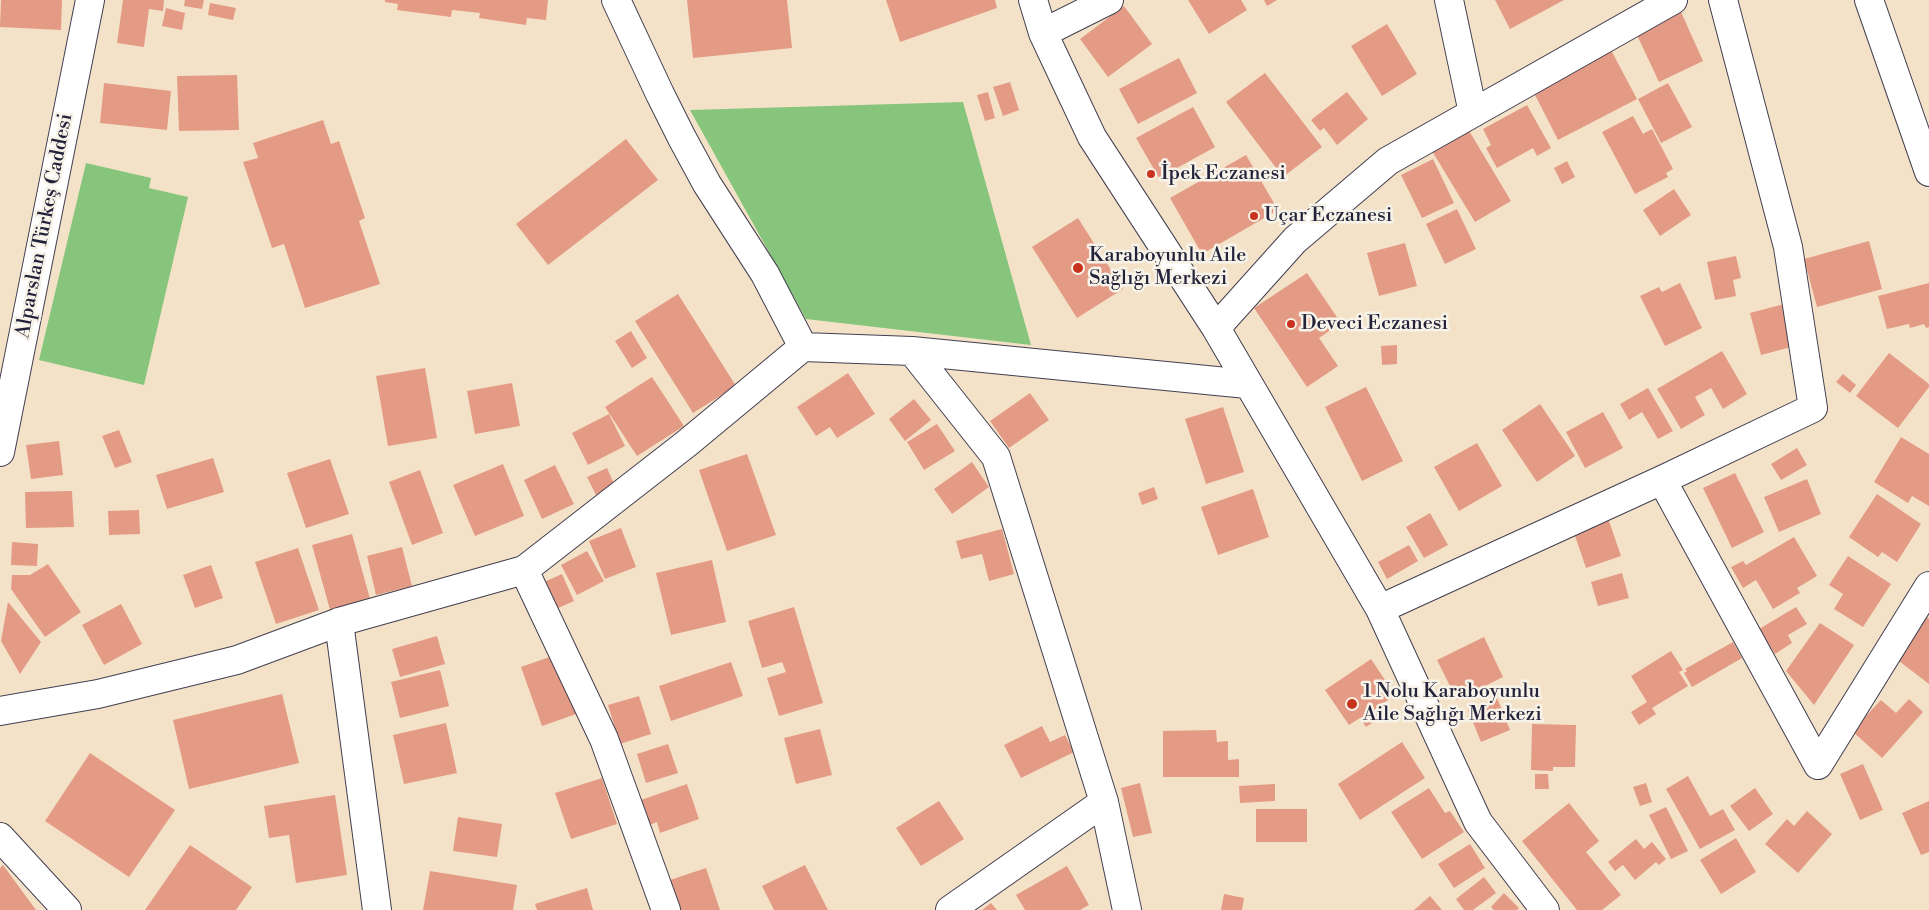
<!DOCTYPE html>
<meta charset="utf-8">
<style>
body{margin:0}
canvas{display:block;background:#f4e2c8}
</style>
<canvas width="1929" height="910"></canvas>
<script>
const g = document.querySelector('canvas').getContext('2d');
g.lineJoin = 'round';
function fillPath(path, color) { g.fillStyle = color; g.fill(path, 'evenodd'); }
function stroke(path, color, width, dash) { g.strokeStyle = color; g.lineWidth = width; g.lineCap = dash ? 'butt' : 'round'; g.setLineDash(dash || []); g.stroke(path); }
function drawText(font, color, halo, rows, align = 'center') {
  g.font = font + ' "Libre Bodoni",serif'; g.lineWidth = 5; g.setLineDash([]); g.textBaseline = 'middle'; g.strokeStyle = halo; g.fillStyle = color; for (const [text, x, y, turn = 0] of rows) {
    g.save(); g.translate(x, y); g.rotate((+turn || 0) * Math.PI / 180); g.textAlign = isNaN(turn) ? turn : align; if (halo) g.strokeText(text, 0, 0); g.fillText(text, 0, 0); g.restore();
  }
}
fillPath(new Path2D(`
 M 963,102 L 1031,345 L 806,319 L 690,110 Z
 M 86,163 L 151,178 L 149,188 L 188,197 L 144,385 L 39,360 Z`), '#87c57c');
fillPath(new Path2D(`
 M 1,0 L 62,0 L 61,30 L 0,27 Z
 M 123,0 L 164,0 L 163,11 L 149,9 L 144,47 L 117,43 Z
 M 185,0 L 204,0 L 202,9 L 184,6 Z
 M 385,0 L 548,0 L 546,20 L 527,18 L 526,25 L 479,18 L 480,13 L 452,10 L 451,17 L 397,10 L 398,4 L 385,2 Z
 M 687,0 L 787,0 L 792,48 L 693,58 Z
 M 886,0 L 995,0 L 997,8 L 900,42 Z
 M 1188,0 L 1241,0 L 1247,10 L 1209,34 Z
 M 1264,0 L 1277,0 L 1267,6 Z
 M 1495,0 L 1564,0 L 1510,29 Z
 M 210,3 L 236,8 L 233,20 L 208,15 Z
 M 1124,6 L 1152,44 L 1108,77 L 1080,39 Z
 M 166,8 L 185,13 L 182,30 L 162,26 Z
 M 1681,12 L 1703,61 L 1659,82 L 1636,33 Z
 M 1387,24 L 1417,74 L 1382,96 L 1351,46 Z
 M 1611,50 L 1637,99 L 1558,140 L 1533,91 Z
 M 1179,58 L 1197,93 L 1138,124 L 1119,89 Z
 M 1265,73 L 1322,147 L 1283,177 L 1226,102 Z
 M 237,75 L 239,130 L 179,131 L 177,76 Z
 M 1010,82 L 1019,110 L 1003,116 L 993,87 Z
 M 104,83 L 171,91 L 167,130 L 100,123 Z
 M 1668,83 L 1692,127 L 1661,143 L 1638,99 Z
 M 988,92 L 995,118 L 985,121 L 977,95 Z
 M 1347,92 L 1368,119 L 1337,145 L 1324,128 L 1320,131 L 1311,120 Z
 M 1527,105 L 1551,148 L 1537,156 L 1533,148 L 1497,168 L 1486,148 L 1491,145 L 1483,129 Z
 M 1193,107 L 1215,147 L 1159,178 L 1136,138 Z
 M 1633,116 L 1643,134 L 1652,129 L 1673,169 L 1666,173 L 1668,177 L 1635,194 L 1602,132 Z
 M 323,120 L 331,144 L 339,141 L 365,218 L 359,221 L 380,284 L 305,308 L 284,244 L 272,248 L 243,162 L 258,158 L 253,143 Z
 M 1468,129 L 1511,201 L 1475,222 L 1432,151 Z
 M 626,139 L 658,180 L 548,265 L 516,224 Z
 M 1246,155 L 1278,210 L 1202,254 L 1170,198 Z
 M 1433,159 L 1454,203 L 1422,218 L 1401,175 Z
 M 1567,161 L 1575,177 L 1562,184 L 1554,168 Z
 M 1674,189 L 1691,215 L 1660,236 L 1643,210 Z
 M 1457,209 L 1476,249 L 1445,264 L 1426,224 Z
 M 1078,218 L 1123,289 L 1077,318 L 1032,247 Z
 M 1869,241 L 1882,289 L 1817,307 L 1804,259 Z
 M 1405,243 L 1417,286 L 1379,296 L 1367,253 Z
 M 1736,256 L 1741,278 L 1733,280 L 1736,296 L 1715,300 L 1707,262 Z
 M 1307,273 L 1341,323 L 1319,338 L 1338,366 L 1307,387 L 1254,308 Z
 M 1680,283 L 1702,328 L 1665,346 L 1640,296 L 1659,287 L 1662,292 Z
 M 1929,283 L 1929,327 L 1926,328 L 1924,324 L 1910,328 L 1909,324 L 1887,329 L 1878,296 Z
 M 678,294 L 736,386 L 693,413 L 635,321 Z
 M 1784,304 L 1795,346 L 1761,355 L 1750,313 Z
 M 631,331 L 647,358 L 632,368 L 615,341 Z
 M 1397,345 L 1397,364 L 1382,365 L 1381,346 Z
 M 1722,351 L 1747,394 L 1723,409 L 1711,388 L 1695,397 L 1705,415 L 1681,429 L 1657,389 Z
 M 1889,353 L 1929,384 L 1929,387 L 1898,428 L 1856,396 Z
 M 425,368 L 437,438 L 388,446 L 376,376 Z
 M 848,373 L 875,414 L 837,438 L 830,427 L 816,436 L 797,407 Z
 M 1843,374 L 1856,385 L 1850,393 L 1836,382 Z
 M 652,377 L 684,426 L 637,456 L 605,407 Z
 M 512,383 L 520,426 L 475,434 L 467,391 Z
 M 1366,387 L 1403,461 L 1362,481 L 1325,407 Z
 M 1648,388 L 1673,431 L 1658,439 L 1642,412 L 1629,420 L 1620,404 Z
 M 1030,393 L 1049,420 L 1009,448 L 990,421 Z
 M 914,399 L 931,420 L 905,441 L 889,419 Z
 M 1540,404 L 1575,456 L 1537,482 L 1502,430 Z
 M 1223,407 L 1244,472 L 1206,484 L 1185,419 Z
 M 1603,412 L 1623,448 L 1585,468 L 1566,432 Z
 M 609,414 L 625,446 L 588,465 L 572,433 Z
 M 937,424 L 955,451 L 924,470 L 907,442 Z
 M 119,430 L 132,462 L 115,468 L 102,436 Z
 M 1901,437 L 1929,454 L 1929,506 L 1912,496 L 1908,503 L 1874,482 Z
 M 59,441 L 63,475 L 31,479 L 26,445 Z
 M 1477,443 L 1502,486 L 1459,511 L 1434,467 Z
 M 1797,448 L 1807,465 L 1781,480 L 1771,464 Z
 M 747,454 L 776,535 L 727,551 L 699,470 Z
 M 213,458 L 224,492 L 167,509 L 156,475 Z
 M 330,459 L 349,514 L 306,528 L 287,473 Z
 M 972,462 L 989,487 L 952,514 L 934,489 Z
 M 503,464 L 524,516 L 475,536 L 453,485 Z
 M 555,465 L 574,504 L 542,519 L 524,480 Z
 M 607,468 L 615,486 L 596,495 L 587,477 Z
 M 420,470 L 443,533 L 412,545 L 389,482 Z
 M 1735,473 L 1764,532 L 1732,548 L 1703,488 Z
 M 1807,479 L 1821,514 L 1779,532 L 1764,497 Z
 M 1154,487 L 1158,499 L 1142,505 L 1138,493 Z
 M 1253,489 L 1269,537 L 1218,555 L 1201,507 Z
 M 72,491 L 74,527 L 26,528 L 25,492 Z
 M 1877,494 L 1921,524 L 1897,562 L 1882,552 L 1878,557 L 1849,537 Z
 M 139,510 L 140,534 L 109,535 L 108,511 Z
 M 1430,513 L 1448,545 L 1424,558 L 1406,527 Z
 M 1608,518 L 1621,556 L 1586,568 L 1573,530 Z
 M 621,528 L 636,567 L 605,579 L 589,541 Z
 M 1002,529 L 1014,574 L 989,581 L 982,554 L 961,559 L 956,541 Z
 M 352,534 L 372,606 L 332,617 L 312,545 Z
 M 1794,537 L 1817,576 L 1797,588 L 1800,593 L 1773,609 L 1756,580 L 1743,588 L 1731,567 L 1743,561 L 1746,565 Z
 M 12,542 L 38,544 L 37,566 L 11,565 Z
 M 1409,545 L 1418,561 L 1387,579 L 1378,562 Z
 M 402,547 L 412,586 L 376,595 L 367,556 Z
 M 298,548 L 319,610 L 276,624 L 255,562 Z
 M 587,551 L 604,581 L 577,595 L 561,565 Z
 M 1848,556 L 1891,584 L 1863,627 L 1834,609 L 1843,594 L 1829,585 Z
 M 712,560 L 726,622 L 671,635 L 656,573 Z
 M 48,564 L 81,612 L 45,637 L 11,589 L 12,575 L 30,575 Z
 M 211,565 L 223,598 L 195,608 L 183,575 Z
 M 1622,573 L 1629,598 L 1598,606 L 1591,582 Z
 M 562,574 L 574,601 L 556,609 L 544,582 Z
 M 8,602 L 41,642 L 20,674 L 1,641 Z
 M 121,604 L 142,644 L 104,665 L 82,625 Z
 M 794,607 L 823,703 L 779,716 L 767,678 L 786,672 L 782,662 L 762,668 L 748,621 Z
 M 1796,607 L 1807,624 L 1788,635 L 1792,643 L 1775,654 L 1759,629 Z
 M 1924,615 L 1929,619 L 1929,684 L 1895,658 Z
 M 1820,623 L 1854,645 L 1814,705 L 1786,671 Z
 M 437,636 L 445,664 L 400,677 L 392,649 Z
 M 1484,637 L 1503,677 L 1457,700 L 1437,660 Z
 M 1733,642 L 1742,658 L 1692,687 L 1684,673 L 1687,671 L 1685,669 Z
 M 1671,651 L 1683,670 L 1679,672 L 1688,686 L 1652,708 L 1656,714 L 1639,725 L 1631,712 L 1647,702 L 1631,676 Z
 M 561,653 L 582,712 L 542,726 L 521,667 Z
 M 1371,659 L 1395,695 L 1375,709 L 1381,717 L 1366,727 L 1360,718 L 1349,725 L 1325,690 Z
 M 731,662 L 743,696 L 671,721 L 659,686 Z
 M 440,670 L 449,706 L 400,718 L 391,682 Z
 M 282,694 L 299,763 L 189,789 L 173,720 Z
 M 639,696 L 651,734 L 620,744 L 608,705 Z
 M 1497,698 L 1510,730 L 1481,742 L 1468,710 Z
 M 1909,699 L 1923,712 L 1882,758 L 1852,731 L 1881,700 L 1896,713 Z
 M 446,723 L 457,773 L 404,784 L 393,735 Z
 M 1532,724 L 1576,725 L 1575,767 L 1553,767 L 1553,771 L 1531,770 Z
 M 1042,726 L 1050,742 L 1065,735 L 1074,752 L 1021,778 L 1004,745 Z
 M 820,729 L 832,775 L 796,784 L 784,738 Z
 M 1216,730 L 1217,742 L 1228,741 L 1228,760 L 1239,759 L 1239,777 L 1163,777 L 1163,731 Z
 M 1402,742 L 1425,778 L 1360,820 L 1338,784 Z
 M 668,744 L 678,773 L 646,783 L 637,754 Z
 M 90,753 L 175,810 L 129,877 L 45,821 Z
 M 1863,764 L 1883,810 L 1860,820 L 1840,774 Z
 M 1535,774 L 1548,774 L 1549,789 L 1535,789 Z
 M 1688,776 L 1710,816 L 1723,809 L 1735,830 L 1700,849 L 1666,789 Z
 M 602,778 L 617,824 L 571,839 L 555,793 Z
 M 1140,783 L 1152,833 L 1133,837 L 1121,788 Z
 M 1646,783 L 1652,802 L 1640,806 L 1633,787 Z
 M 687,784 L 699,819 L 660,833 L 657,822 L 647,826 L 638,801 Z
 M 1275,784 L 1275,801 L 1240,803 L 1239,786 Z
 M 1429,788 L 1445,813 L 1450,811 L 1464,832 L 1422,859 L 1391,812 Z
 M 1755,788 L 1773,814 L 1749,831 L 1730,806 Z
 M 335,795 L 347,875 L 296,883 L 289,835 L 269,838 L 264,806 Z
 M 939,801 L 964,839 L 921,866 L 896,828 Z
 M 1929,801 L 1929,852 L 1921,855 L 1902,813 Z
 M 1569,803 L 1599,841 L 1586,852 L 1621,895 L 1602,910 L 1577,910 L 1522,841 Z
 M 1666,807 L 1688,851 L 1671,859 L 1649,815 Z
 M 1256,809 L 1307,809 L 1307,842 L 1256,842 Z
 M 1807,811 L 1832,834 L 1798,873 L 1765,844 L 1787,819 L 1794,826 Z
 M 458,817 L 502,824 L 497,857 L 453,851 Z
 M 1736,838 L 1756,872 L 1721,894 L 1700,860 Z
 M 1636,839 L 1644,849 L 1652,842 L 1666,859 L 1659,865 L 1656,862 L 1635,880 L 1623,865 L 1615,871 L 1608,862 Z
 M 1470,844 L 1485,868 L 1454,888 L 1438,864 Z
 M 190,845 L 252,887 L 236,910 L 145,910 Z
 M 3,865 L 36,910 L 0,910 L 0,868 Z
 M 805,865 L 828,910 L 774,910 L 762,886 Z
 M 1067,866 L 1089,905 L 1080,910 L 1025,910 L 1016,895 Z
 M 706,868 L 720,910 L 677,910 L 667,881 Z
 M 430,871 L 517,885 L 513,910 L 423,910 Z
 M 1484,877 L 1496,893 L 1473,910 L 1464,910 L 1456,899 Z
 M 587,888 L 593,910 L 537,910 L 535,904 Z
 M 1504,893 L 1519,908 L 1517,910 L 1494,910 L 1491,907 Z
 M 1224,894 L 1244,898 L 1242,910 L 1221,910 Z
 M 1430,896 L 1442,910 L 1414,910 Z
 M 991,903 L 997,910 L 982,910 Z`), '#e49b85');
const minor = new Path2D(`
 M 616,0 L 660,94 L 682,138 L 707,184 L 765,274 L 803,347 L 912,351
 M 1033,0 L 1043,33 L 1092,137 L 1216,328 L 1380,609 L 1478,822 L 1545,910
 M 1449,0 L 1473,113
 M 1869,0 L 1929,172
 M 1043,33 L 1109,0
 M 1216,328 L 1295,240 L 1388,161 L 1673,0
 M 0,452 L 90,0
 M 1662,480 L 1818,765 L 1929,586
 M 524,570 L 604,739 L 666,910
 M 1380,609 L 1662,480 L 1813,408 L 1788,247 L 1723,0
 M 339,622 L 377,910
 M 0,711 L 98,694 L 237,660 L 339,622 L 524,570 L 686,444 L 803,347
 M 0,837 L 67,910
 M 950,910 L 1104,802
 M 1127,910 L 1104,802 L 996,457 L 912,351 L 1247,384`);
stroke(minor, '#423f50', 30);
stroke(minor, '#fff', 28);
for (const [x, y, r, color] of [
 [1151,174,5,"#c8321e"],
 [1254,216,5,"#c8321e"],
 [1078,268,6,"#c8321e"],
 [1291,324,5,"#c8321e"],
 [1352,704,6,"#c8321e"]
]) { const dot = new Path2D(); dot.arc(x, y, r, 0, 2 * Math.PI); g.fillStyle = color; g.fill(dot); stroke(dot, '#f7f3e8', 2); }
drawText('20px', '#22223b', '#f7f3e8', [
 ["İpek Eczanesi",1161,174],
 ["Uçar Eczanesi",1264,216],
 ["Karaboyunlu Aile",1089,256],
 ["Sağlığı Merkezi",1089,279],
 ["Deveci Eczanesi",1301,324],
 ["1 Nolu Karaboyunlu",1363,692],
 ["Aile Sağlığı Merkezi",1363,715]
], 'left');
drawText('20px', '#22223b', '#f7f3e8', [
 ["Alparslan Türkeş Caddesi",45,226,-79]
]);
</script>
